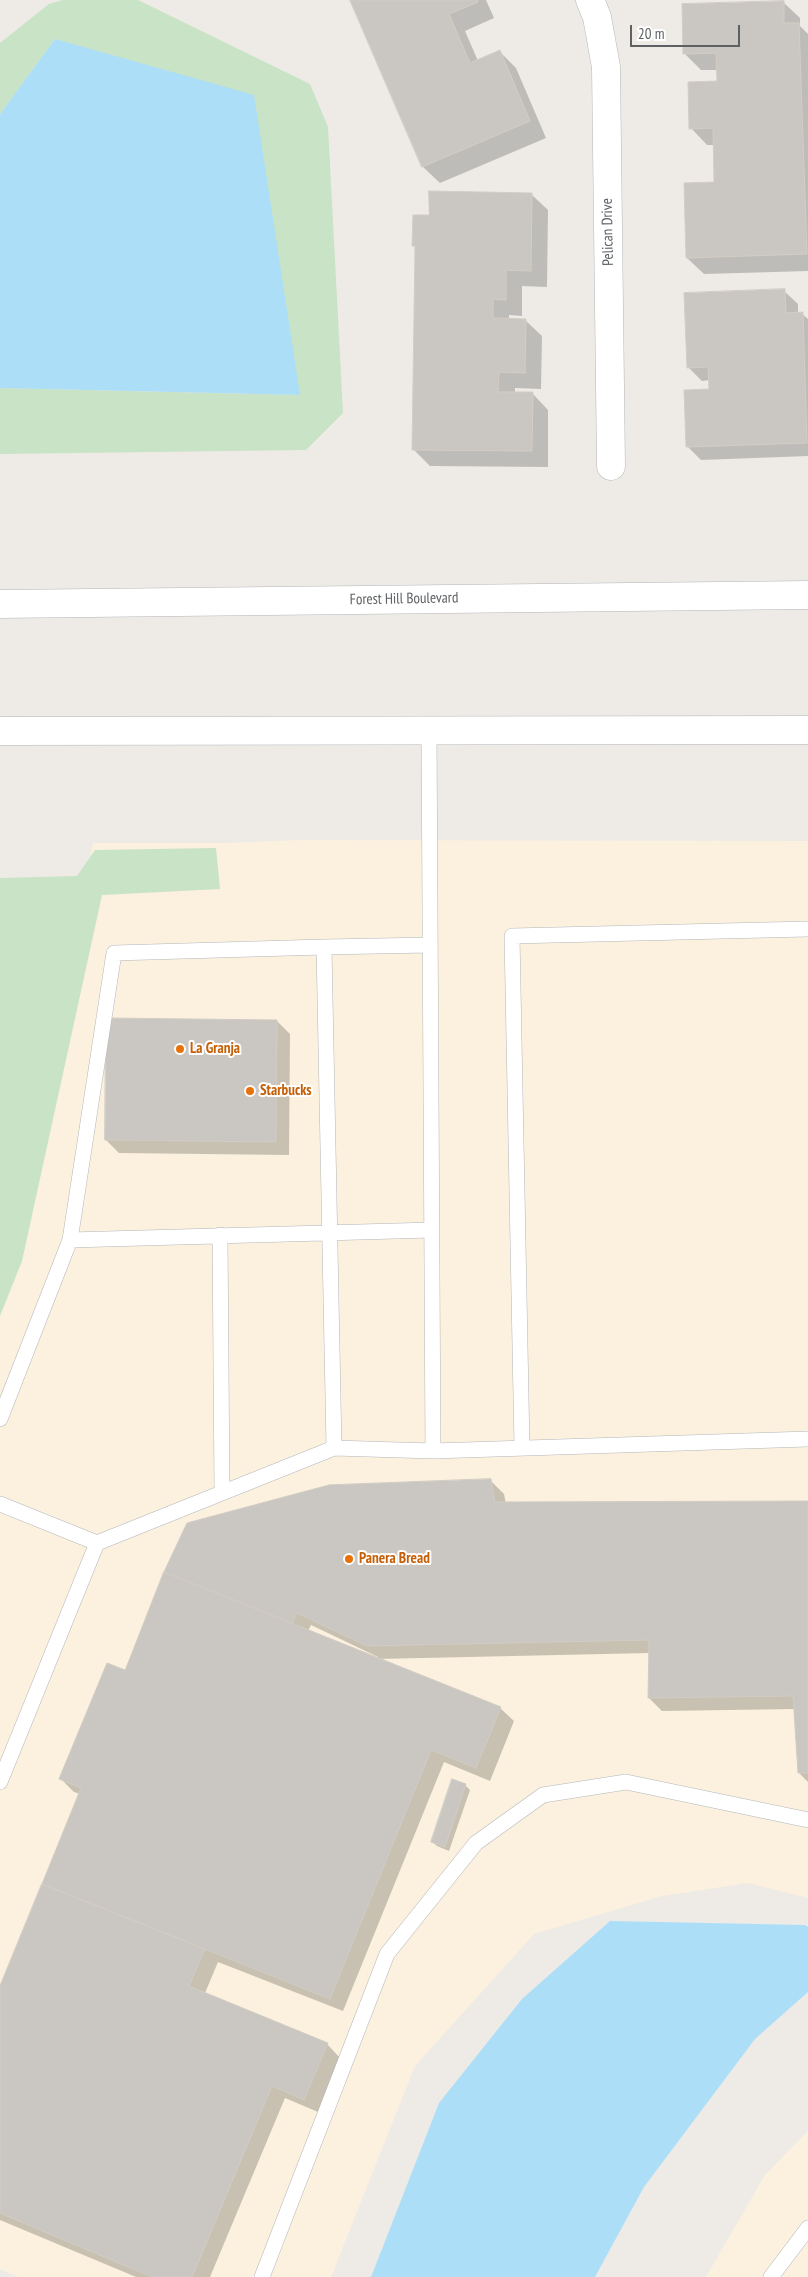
<!DOCTYPE html>
<style>
body{margin:0}
#map{position:relative;width:808px;height:2277px;overflow:hidden;background:#eeebe6;font-family:"PT Sans Narrow",sans-serif}
canvas{display:block}
.scale{position:absolute;left:630px;top:25px;width:110px;height:22px;box-sizing:border-box;border:2px solid #5d6164;border-top:0;padding-left:6px;font-size:15px;line-height:18px;white-space:nowrap;color:#5d6164;-webkit-text-stroke:4px #fff;paint-order:stroke}
</style>
<div id="map">
<canvas width="808" height="2277"></canvas>
<div class="scale">20 m</div>
</div>
<script>
const g = document.querySelector('canvas').getContext('2d');
g.lineJoin = 'round';
function fillPath(path, color) { g.fillStyle = color; g.fill(path, 'evenodd'); }
function stroke(path, color, width, dash) { g.strokeStyle = color; g.lineWidth = width; g.lineCap = dash ? 'butt' : 'round'; g.setLineDash(dash || []); g.stroke(path); }
function drawText(font, color, halo, rows, align = 'center') {
  g.font = font + ' "PT Sans Narrow",sans-serif'; g.lineWidth = 4; g.setLineDash([]); g.textBaseline = 'middle'; g.strokeStyle = halo; g.fillStyle = color; for (const [text, x, y, turn = 0] of rows) {
    g.save(); g.translate(x, y); g.rotate((+turn || 0) * Math.PI / 180); g.textAlign = isNaN(turn) ? turn : align; if (halo) g.strokeText(text, 0, 0); g.fillText(text, 0, 0); g.restore();
  }
}
fillPath(new Path2D(`
 M 298,840 L 808,841 L 808,1898 L 748,1883 L 662,1896 L 534,1934 L 415,2066 L 331,2277 L 19,2277 L 0,2269 L 0,1294 L 16,1255 L 93,843 L 228,843 Z
 M 808,2131 L 808,2277 L 706,2277 L 765,2175 Z`), '#fbf1de');
fillPath(new Path2D(`
 M 63,0 L 138,0 L 310,84 L 328,127 L 343,413 L 306,450 L 0,454 L 0,388 L 300,395 L 55,39 L 0,114 L 0,43 L 49,4 Z
 M 216,848 L 220,889 L 102,895 L 22,1261 L 0,1316 L 0,878 L 77,876 L 95,850 Z`), '#c8e3c5');
fillPath(new Path2D(`
 M 55,39 L 254,95 L 300,395 L 0,388 L 0,114 Z
 M 610,1921 L 805,1925 L 808,1927 L 808,1992 L 755,2039 L 644,2187 L 595,2277 L 371,2277 L 439,2103 L 522,1999 Z`), '#addef7');
fillPath(new Path2D(`
 M 351,0 L 486,0 L 494,18 L 465,31 L 478,61 L 499,51 L 516,68 L 546,138 L 440,183 L 423,167 Z
 M 783,2 L 800,18 L 800,26 L 808,34 L 808,271 L 704,274 L 687,258 L 716,183 L 714,145 L 707,145 L 691,128 L 718,82 L 718,70 L 701,70 L 685,54 Z
 M 531,194 L 548,210 L 547,287 L 522,286 L 522,316 L 509,315 L 509,320 L 525,320 L 542,336 L 541,389 L 515,388 L 515,393 L 532,393 L 548,410 L 548,467 L 430,466 L 413,449 L 416,248 L 414,245 L 430,216 Z
 M 784,291 L 798,304 L 798,314 L 802,314 L 808,319 L 808,456 L 701,460 L 688,447 L 710,390 L 710,380 L 702,381 L 688,367 Z
 M 277,1021 L 290,1034 L 289,1155 L 119,1153 L 106,1140 Z
 M 491,1481 L 504,1494 L 506,1504 L 808,1502 L 808,1782 L 799,1773 L 795,1709 L 662,1711 L 649,1698 L 650,1653 L 377,1659 L 500,1708 L 514,1721 L 490,1781 L 444,1762 L 343,2011 L 218,1962 L 205,1993 L 327,2044 L 340,2058 L 318,2112 L 285,2098 L 210,2277 L 136,2277 L 0,2220 L 0,1988 L 80,1794 L 74,1792 L 61,1779 L 125,1672 L 165,1573 L 188,1524 ZM 311,1625 L 378,1657 L 377,1659 L 308,1631 Z
 M 465,1785 L 470,1790 L 449,1851 L 437,1846 L 432,1842 Z`), '#0003');
const building = new Path2D(`
 M 350,0 L 478,0 L 478,2 L 449,14 L 470,63 L 500,50 L 530,121 L 422,167 Z
 M 784,1 L 784,23 L 799,23 L 807,254 L 686,258 L 684,183 L 714,182 L 713,128 L 689,129 L 688,82 L 717,81 L 716,53 L 683,54 L 682,4 Z
 M 429,191 L 532,193 L 531,271 L 506,270 L 506,300 L 493,299 L 493,318 L 526,319 L 525,373 L 499,372 L 498,392 L 533,392 L 532,451 L 412,450 L 415,246 L 412,246 L 413,215 L 429,215 Z
 M 785,289 L 786,313 L 803,312 L 807,443 L 686,447 L 684,390 L 709,389 L 708,367 L 687,368 L 684,293 Z
 M 106,1018 L 277,1020 L 276,1142 L 105,1140 Z
 M 491,1479 L 495,1502 L 808,1501 L 808,1773 L 798,1773 L 793,1696 L 648,1698 L 649,1640 L 367,1646 L 297,1613 L 292,1623 L 164,1572 L 187,1523 L 329,1485 Z
 M 164,1572 L 501,1707 L 476,1768 L 431,1750 L 330,1999 L 42,1884 L 81,1788 L 59,1779 L 107,1663 L 125,1670 Z
 M 452,1779 L 466,1784 L 445,1847 L 431,1842 Z
 M 42,1884 L 205,1949 L 189,1986 L 328,2043 L 304,2100 L 272,2086 L 192,2277 L 152,2277 L 0,2213 L 0,1986 Z`);
fillPath(building, '#cac6c2');
stroke(building, '#d2cdc4', 1);
const service = new Path2D(`
 M 429,730 L 433,1451
 M 220,1235 L 222,1493
 M 70,1240 L 114,953 L 324,947
 M 0,1419 L 70,1240 L 432,1230
 M 334,1448 L 324,947 L 430,945
 M 522,1448 L 512,936 L 808,929
 M 0,1504 L 97,1543
 M 0,1782 L 97,1543 L 334,1448 L 433,1451 L 808,1439
 M 262,2277 L 387,1954 L 476,1843 L 543,1795 L 626,1782 L 808,1820
 M 771,2277 L 808,2228`);
const minor = new Path2D(`
 M 590,0 L 597,17 L 606,67 L 611,466`);
const secondary = new Path2D(`
 M 0,604 L 808,595
 M 0,731 L 808,730`);
stroke(service, '#b3b6b9', 16);
stroke(minor, '#b3b6b9', 29);
stroke(secondary, '#b2b5b9', 29);
stroke(service, '#fff', 15);
stroke(minor, '#fff', 28);
stroke(secondary, '#fff', 28);
for (const [x, y, r, color] of [
 [180,1049,5,"#e8710a"],
 [250,1091,5,"#e8710a"],
 [349,1559,5,"#e8710a"]
]) { const dot = new Path2D(); dot.arc(x, y, r, 0, 2 * Math.PI); g.fillStyle = color; g.fill(dot); stroke(dot, '#fff', 2); }
drawText('15px', '#5d6164', '#fff', [
 ["Pelican Drive",608,232,-91],
 ["Forest Hill Boulevard",404,599,-1]
]);
drawText('bold 15px', '#c56008', '#fff', [
 ["La Granja",190,1049],
 ["Starbucks",260,1091],
 ["Panera Bread",359,1559]
], 'left');
</script>
